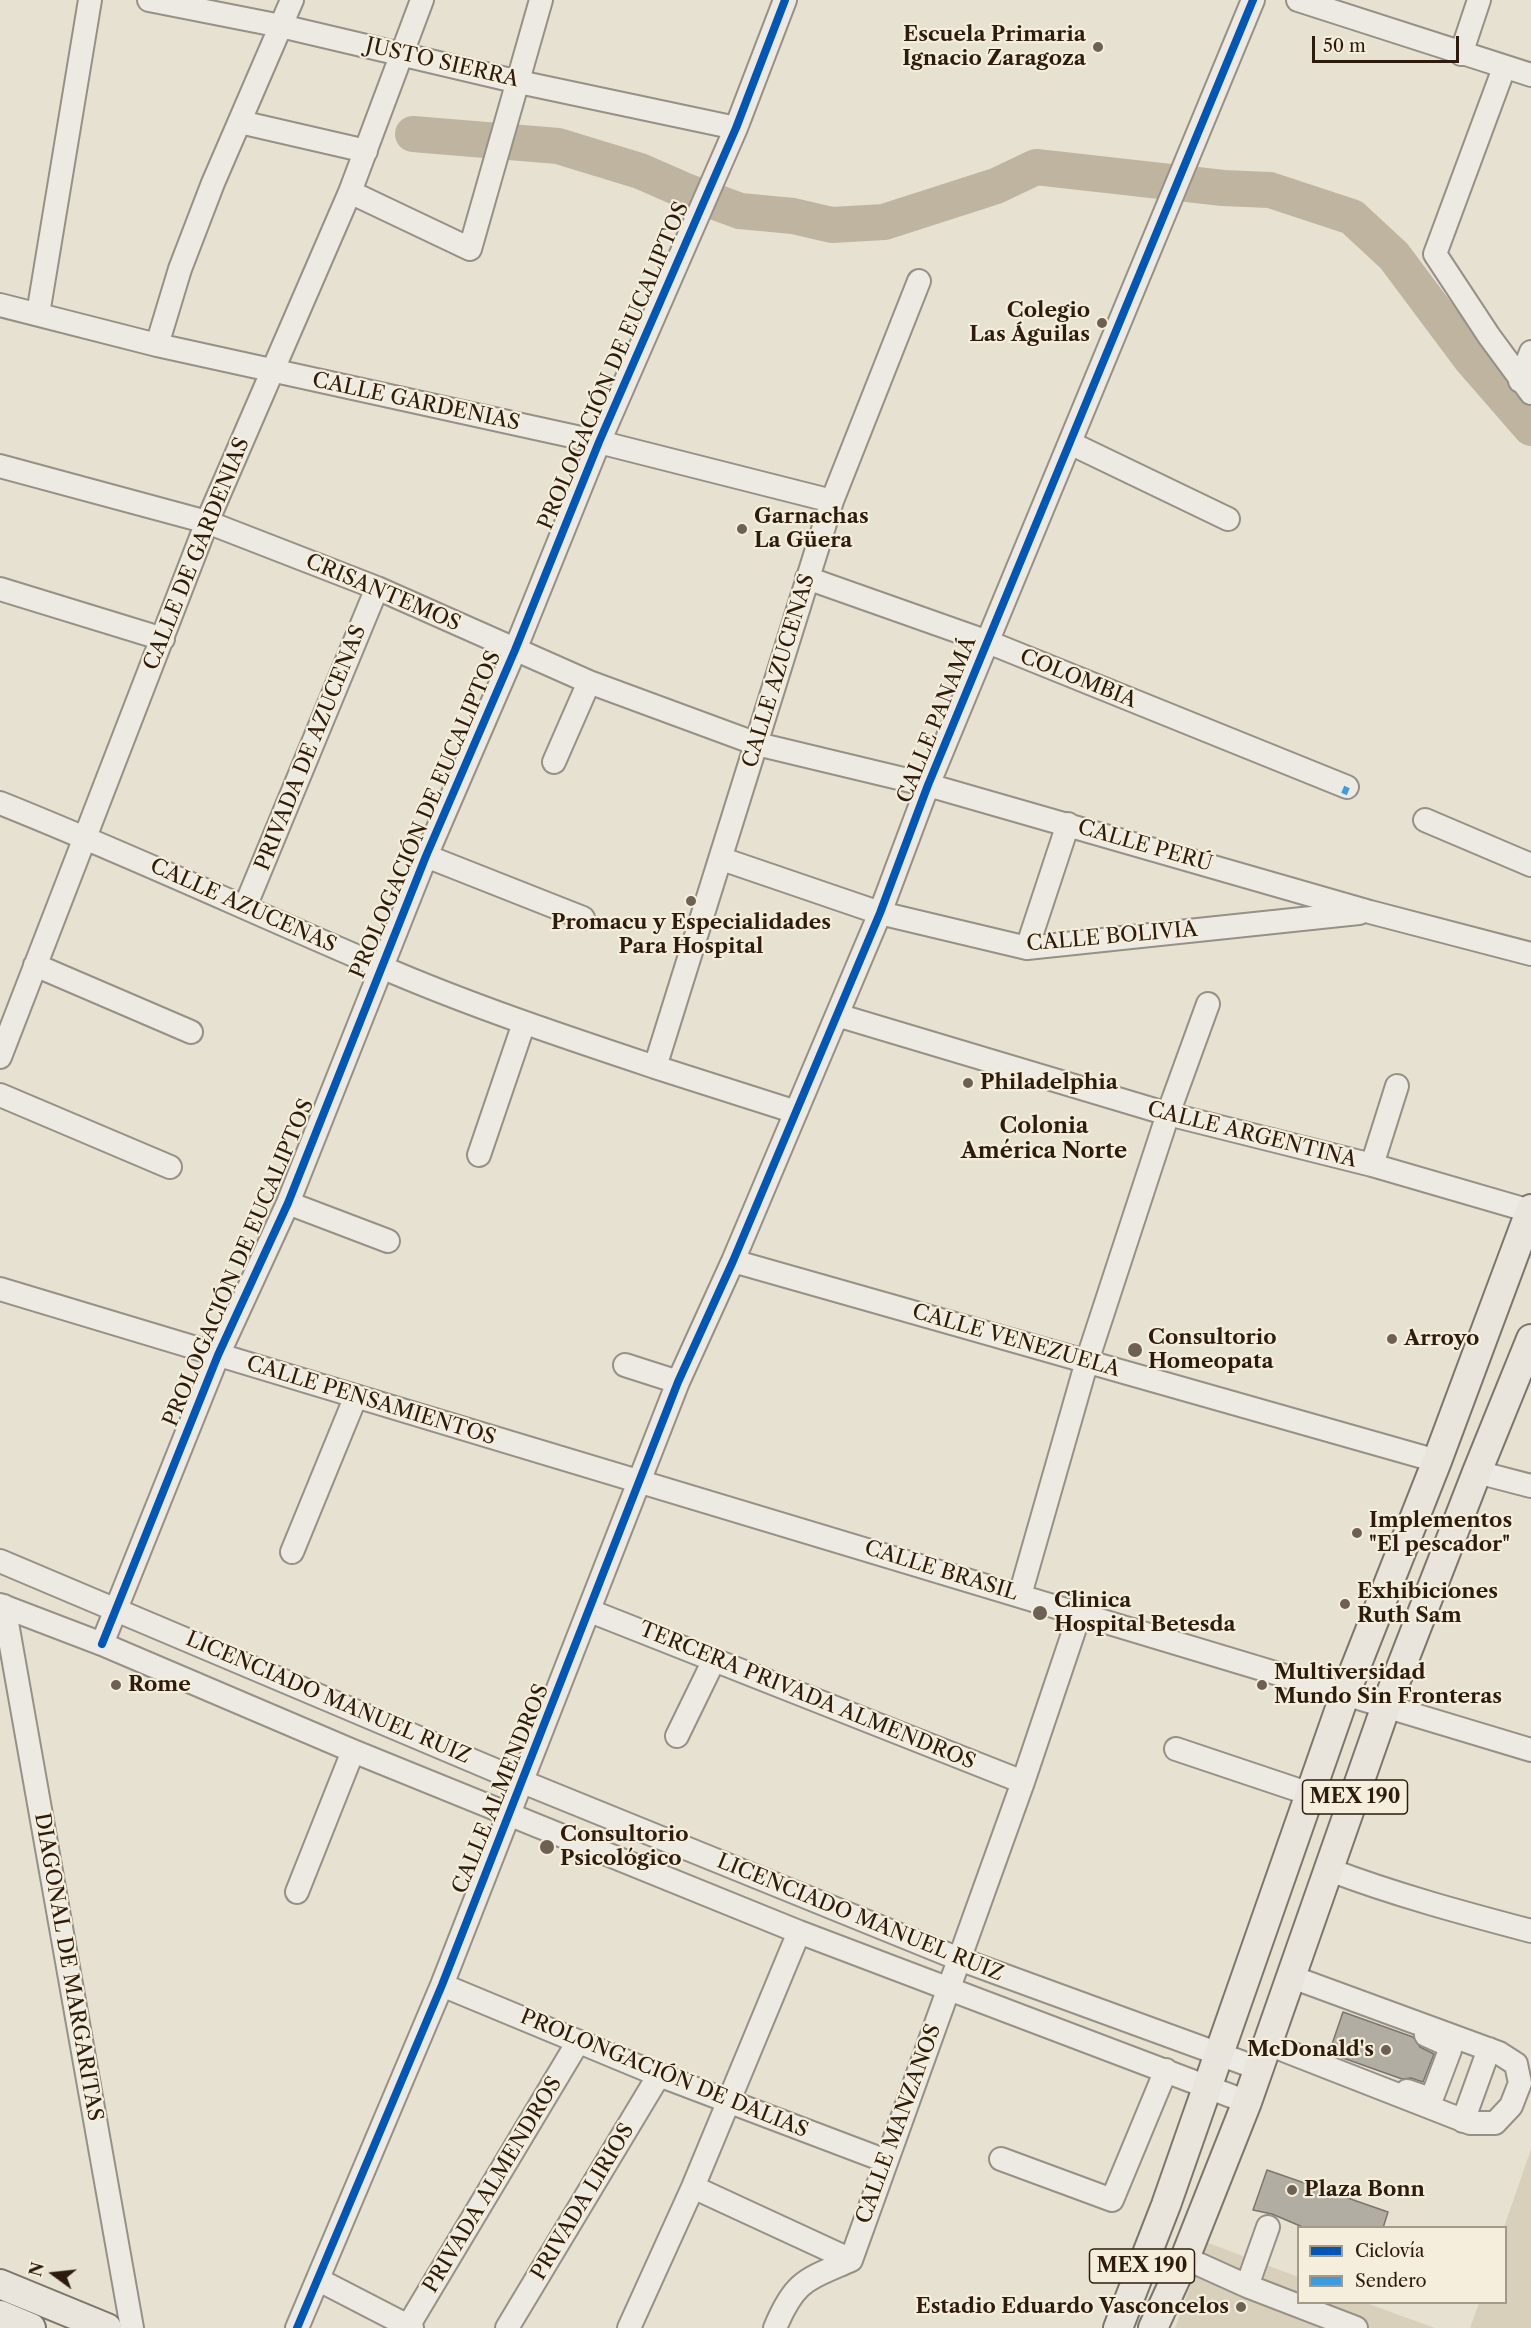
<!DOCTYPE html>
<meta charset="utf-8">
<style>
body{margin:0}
#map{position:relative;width:1531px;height:2328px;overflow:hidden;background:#e7e1d2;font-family:"Libre Caslon Text",serif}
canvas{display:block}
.legend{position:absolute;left:1297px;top:2226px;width:210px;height:78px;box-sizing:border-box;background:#f5eedd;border:2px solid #a59a8a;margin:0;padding:8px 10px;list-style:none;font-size:18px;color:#2d1c0e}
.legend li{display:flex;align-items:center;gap:12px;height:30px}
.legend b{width:30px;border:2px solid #a59a8a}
.north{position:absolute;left:24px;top:2244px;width:60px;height:60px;-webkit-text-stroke:4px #f5eedd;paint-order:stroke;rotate:285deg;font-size:16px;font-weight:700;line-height:24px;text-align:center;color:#2d1c0e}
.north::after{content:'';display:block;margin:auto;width:21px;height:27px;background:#2d1c0e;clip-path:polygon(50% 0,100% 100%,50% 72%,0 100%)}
.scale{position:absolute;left:1312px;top:36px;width:147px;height:27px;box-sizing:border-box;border:3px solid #2d1c0e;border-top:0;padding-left:8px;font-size:18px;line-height:21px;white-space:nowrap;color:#2d1c0e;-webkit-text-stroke:4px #f5eedd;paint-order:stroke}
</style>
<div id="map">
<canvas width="1531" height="2328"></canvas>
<ul class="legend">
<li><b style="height:8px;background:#0057b8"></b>Ciclovía</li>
<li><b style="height:8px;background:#3d9bde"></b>Sendero</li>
</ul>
<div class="north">N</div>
<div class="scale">50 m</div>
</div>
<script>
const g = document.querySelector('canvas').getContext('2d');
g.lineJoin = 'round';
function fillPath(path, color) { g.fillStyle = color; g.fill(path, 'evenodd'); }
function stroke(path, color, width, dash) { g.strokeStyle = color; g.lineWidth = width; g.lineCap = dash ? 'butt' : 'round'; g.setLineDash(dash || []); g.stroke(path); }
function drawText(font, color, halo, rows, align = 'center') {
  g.font = font + ' "Libre Caslon Text",serif'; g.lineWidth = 4.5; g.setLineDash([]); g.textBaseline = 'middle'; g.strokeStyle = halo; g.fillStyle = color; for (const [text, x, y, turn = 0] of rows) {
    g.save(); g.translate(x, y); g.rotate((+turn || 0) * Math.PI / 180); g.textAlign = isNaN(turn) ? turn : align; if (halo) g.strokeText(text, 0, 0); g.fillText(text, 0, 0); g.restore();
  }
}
fillPath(new Path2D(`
 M 1531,2149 L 1531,2328 L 1470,2328 L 1479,2303 L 1506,2302 L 1504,2227 Z
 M 1206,2242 L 1298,2277 L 1298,2302 L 1366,2303 L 1435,2328 L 1175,2328 Z`), '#d9d0bc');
stroke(new Path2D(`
 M 413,134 L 558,146 L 640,171 L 688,192 L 740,211 L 793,216 L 832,225 L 884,222 L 996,186 L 1036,167 L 1223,188 L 1270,190 L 1352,217 L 1394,256 L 1471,359 L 1531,428`), '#beb4a0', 36);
const building = new Path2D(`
 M 1343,2012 L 1413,2037 L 1420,2047 L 1434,2054 L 1423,2082 L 1411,2078 L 1402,2079 L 1329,2053 Z
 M 1267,2170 L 1388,2212 L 1383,2228 L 1305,2228 L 1272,2214 L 1253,2210 Z`);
fillPath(building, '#b2ada2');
stroke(building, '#7b756c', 1.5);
const minor = new Path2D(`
 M 149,0 L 281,26 L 519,82 L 736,128
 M 1298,0 L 1531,75
 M 1461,54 L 1479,0
 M 1504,68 L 1435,254 L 1489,336 L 1531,393
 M 240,122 L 366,151
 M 350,192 L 470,249 L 541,0
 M 0,305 L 157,345 L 599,442 L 832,501
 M 38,314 L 90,0
 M 157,345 L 180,269 L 213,183 L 292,0
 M 1520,381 L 1531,352
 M 1070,443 L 1228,519
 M 0,466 L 207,522 L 377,588 L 589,682 L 757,744 L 928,785 L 1370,912 L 1531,954
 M 807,578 L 988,642 L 1347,787
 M 0,589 L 163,639
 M 554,762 L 589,682
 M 0,803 C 128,854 252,912 379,966 C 469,1005 562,1036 655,1067 L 832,501 L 919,281
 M 1425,820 L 1531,865
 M 426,856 L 583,918
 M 722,859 L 880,913 L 1027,948 L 1359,913
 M 245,907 L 377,588
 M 1027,948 L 1068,824
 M 35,965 L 191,1032
 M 837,1015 L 1168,1114 L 1372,1165 L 1530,1211
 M 0,1057 L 207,522 L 350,192 L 422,0
 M 655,1067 L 796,1112
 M 0,1095 L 170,1167
 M 479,1155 L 524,1023
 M 1372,1165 L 1397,1086
 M 288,1203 L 388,1241
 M 733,1261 L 1437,1461
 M 0,1289 L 1531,1750
 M 625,1365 L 678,1382
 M 1477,1472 L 1531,1486
 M 292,1552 L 356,1396
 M 0,1561 L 523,1782 L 959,1959 L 1260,2069
 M 1020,1595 L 1087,1361 L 1168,1114 L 1208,1004
 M 0,1605 L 102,1644 L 353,1751 L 799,1932 L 1247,2102
 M 4,1606 L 132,2328
 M 590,1611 L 1023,1782
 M 102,1644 L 218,1355 L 288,1203 L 426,856 L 515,650 L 599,442 L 736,128 L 785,0
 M 677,1736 L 714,1660
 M 1176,1749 L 1310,1794
 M 1330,1870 C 1396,1895 1463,1913 1531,1931
 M 297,1892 L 353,1751
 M 442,1985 L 659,2075 L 886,2161
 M 1268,2044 L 1470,2123 L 1495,2123 L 1511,2106 L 1520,2083 L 1516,2064 L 1499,2053 L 1292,1977
 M 1407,2091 L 1427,2098 L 1433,2095 L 1450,2050 L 1446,2044 L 1426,2035
 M 1463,2121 L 1489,2049
 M 1001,2159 L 1112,2200 L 1166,2070
 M 693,2187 L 851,2260
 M 1185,2258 L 1247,2286 L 1356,2328
 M 319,2280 L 412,2328
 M 1247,2286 L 1268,2227
 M 297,2328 L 442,1985 L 678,1382 L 733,1261 L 880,913 L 928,785 L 1253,0
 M 407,2328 L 578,2042
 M 507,2328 L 659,2075
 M 629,2328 L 693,2187 L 799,1932
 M 775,2328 C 795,2280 806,2280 851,2260 L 1023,1782 L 1079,1616`);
const major = new Path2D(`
 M 0,2284 L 107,2328
 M 0,2315 L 31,2328
 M 1118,2328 L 1166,2205 L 1345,1694 L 1437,1461 L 1531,1209
 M 1153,2328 L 1185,2258 L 1247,2102 L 1386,1706 L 1477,1472 L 1531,1339`);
stroke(minor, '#969086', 26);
stroke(major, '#7b756c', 32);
stroke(minor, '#eceae2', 22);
stroke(major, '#e9e5dd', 28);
stroke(new Path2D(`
 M 1344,794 L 1347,787`), '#3d9bde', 6, [12, 6]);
stroke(new Path2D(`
 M 102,1644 L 218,1355 L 288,1203 L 426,856 L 515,650 L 599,442 L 736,128 L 785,0
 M 297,2328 L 442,1985 L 678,1382 L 733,1261 L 880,913 L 928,785 L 1253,0`), '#0057b8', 8);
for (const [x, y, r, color] of [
 [1098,47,6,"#6e6153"],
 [1102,323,6,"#6e6153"],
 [742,529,6,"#6e6153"],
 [691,901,6,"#6e6153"],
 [968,1083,6,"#6e6153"],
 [1392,1339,6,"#6e6153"],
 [1135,1350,8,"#6e6153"],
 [1357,1533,6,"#6e6153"],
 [1345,1604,6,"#6e6153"],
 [1040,1613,8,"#6e6153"],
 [116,1685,6,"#6e6153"],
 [1262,1685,6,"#6e6153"],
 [547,1847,8,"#6e6153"],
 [1386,2050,6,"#6e6153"],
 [1292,2190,6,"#6e6153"],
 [1241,2307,6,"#6e6153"]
]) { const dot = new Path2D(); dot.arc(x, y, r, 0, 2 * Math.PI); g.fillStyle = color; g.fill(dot); stroke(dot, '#f5eedd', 2); }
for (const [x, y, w] of [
 [1355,1797,105],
 [1142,2266,105]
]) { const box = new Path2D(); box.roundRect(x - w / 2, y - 17, w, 34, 4.5); g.fillStyle = '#f5eedd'; g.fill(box); stroke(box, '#2d1c0e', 1.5); }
drawText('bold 20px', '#2d1c0e', null, [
 ["MEX 190",1355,1797],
 ["MEX 190",1142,2266]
]);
drawText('bold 21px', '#2d1c0e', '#f5eedd', [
 ["Escuela Primaria",1086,35,"right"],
 ["Ignacio Zaragoza",1086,59,"right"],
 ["Colegio",1090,311,"right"],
 ["Las Águilas",1090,335,"right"],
 ["Garnachas",754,517],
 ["La Güera",754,541],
 ["Promacu y Especialidades",691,923,"center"],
 ["Para Hospital",691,947,"center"],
 ["Philadelphia",980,1083],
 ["Consultorio",1148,1338],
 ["Homeopata",1148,1362],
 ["Arroyo",1404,1339],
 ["Implementos",1369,1521],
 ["\"El pescador\"",1369,1545],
 ["Exhibiciones",1357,1592],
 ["Ruth Sam",1357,1616],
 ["Clinica",1054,1601],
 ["Hospital Betesda",1054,1625],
 ["Multiversidad",1274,1673],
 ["Mundo Sin Fronteras",1274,1697],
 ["Rome",128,1685],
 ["Consultorio",560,1835],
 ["Psicológico",560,1859],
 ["McDonald's",1374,2050,"right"],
 ["Plaza Bonn",1304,2190],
 ["Estadio Eduardo Vasconcelos",1229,2307,"right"]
], 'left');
drawText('21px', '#2d1c0e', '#f5eedd', [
 ["JUSTO SIERRA",442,63,13],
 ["PROLOGACIÓN DE EUCALIPTOS",614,366,-67],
 ["CALLE GARDENIAS",416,402,12],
 ["CALLE DE GARDENIAS",197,554,-68],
 ["CRISANTEMOS",383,593,23],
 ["CALLE AZUCENAS",779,671,-73],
 ["COLOMBIA",1078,679,22],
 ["CALLE PANAMÁ",937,720,-68],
 ["PRIVADA DE AZUCENAS",311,748,-68],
 ["PROLOGACIÓN DE EUCALIPTOS",426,815,-67],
 ["CALLE PERÚ",1145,846,16],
 ["CALLE AZUCENAS",243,906,24],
 ["CALLE BOLIVIA",1112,937,-5],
 ["CALLE ARGENTINA",1252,1135,14],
 ["PROLOGACIÓN DE EUCALIPTOS",239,1263,-67],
 ["CALLE VENEZUELA",1016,1341,16],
 ["CALLE PENSAMIENTOS",371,1401,17],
 ["CALLE BRASIL",941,1571,17],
 ["TERCERA PRIVADA ALMENDROS",807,1696,22],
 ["LICENCIADO MANUEL RUIZ",328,1698,23],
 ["CALLE ALMENDROS",501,1789,-68],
 ["LICENCIADO MANUEL RUIZ",860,1918,22],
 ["DIAGONAL DE MARGARITAS",68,1967,80],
 ["PROLONGACIÓN DE DALIAS",664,2074,22],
 ["CALLE MANZANOS",899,2124,-70],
 ["PRIVADA ALMENDROS",493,2185,-59],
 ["PRIVADA LIRIOS",583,2202,-59]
]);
drawText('bold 22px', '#2d1c0e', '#f5eedd', [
 ["Colonia",1044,1127],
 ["América Norte",1044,1152]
]);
</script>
